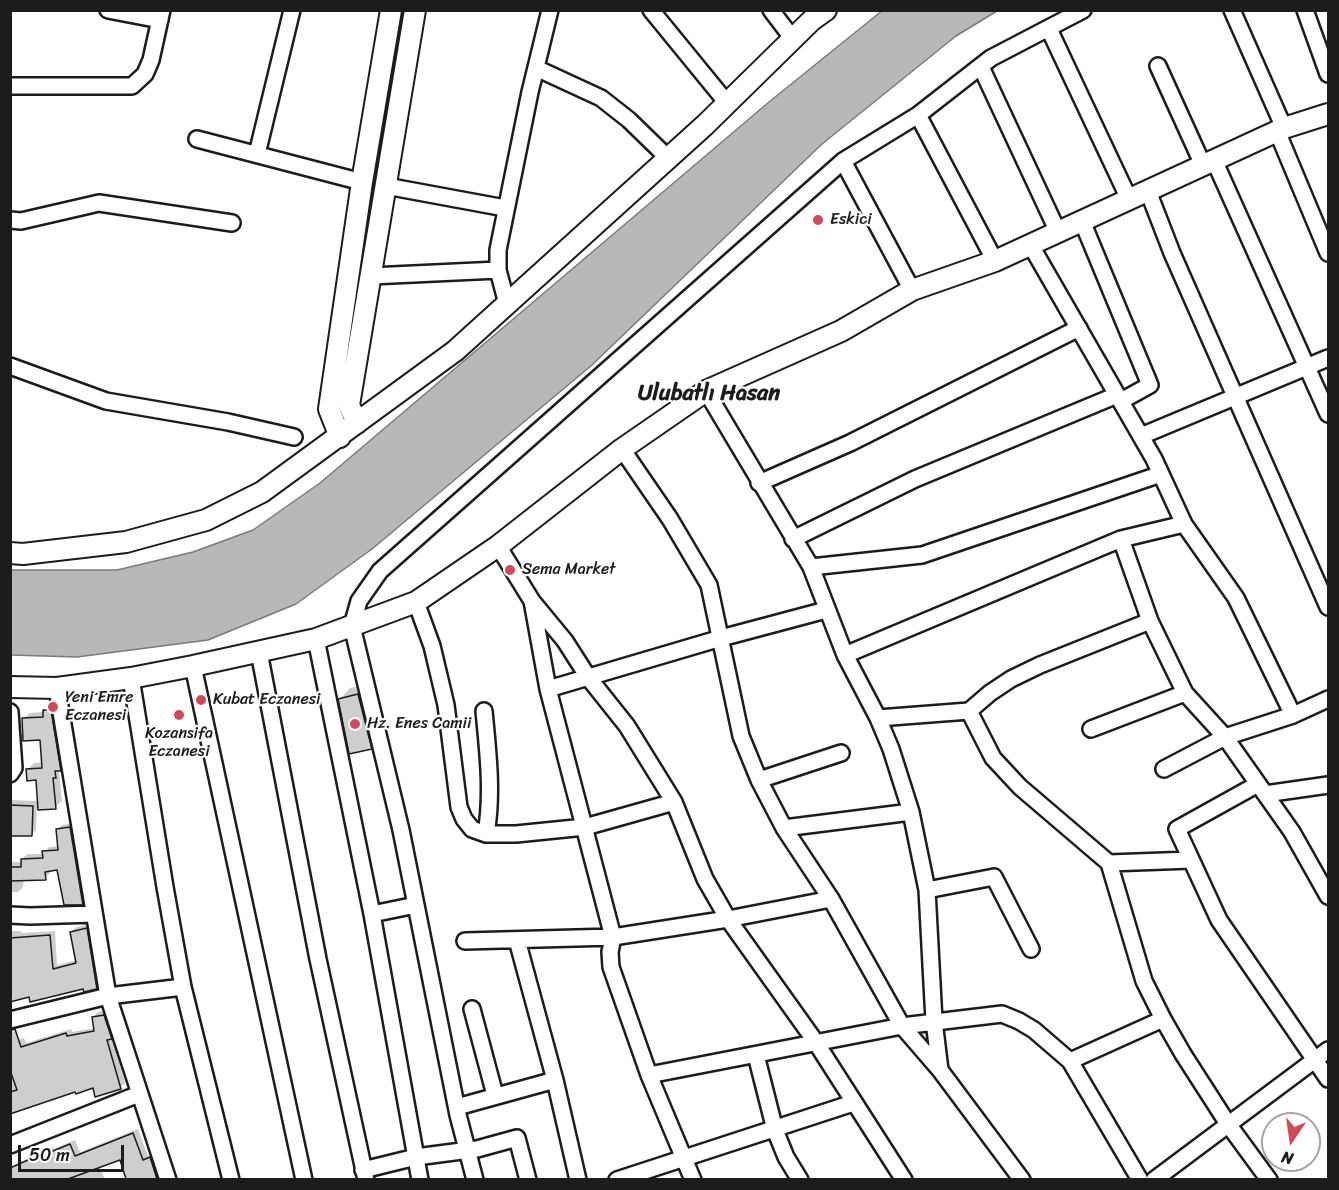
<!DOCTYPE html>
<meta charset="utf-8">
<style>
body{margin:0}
#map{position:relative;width:1339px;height:1190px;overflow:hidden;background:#fff;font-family:Sriracha,sans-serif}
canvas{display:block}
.frame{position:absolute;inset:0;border:12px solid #1c1c1c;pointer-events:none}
.north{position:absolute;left:1261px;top:1112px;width:60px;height:60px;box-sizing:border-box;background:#fff;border:2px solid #a4a4a4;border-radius:50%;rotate:193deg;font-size:16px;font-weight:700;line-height:24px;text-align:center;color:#1c1c1c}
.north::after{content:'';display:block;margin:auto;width:21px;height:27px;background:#d1495b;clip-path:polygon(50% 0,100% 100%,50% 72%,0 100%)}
.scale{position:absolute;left:18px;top:1145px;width:106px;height:27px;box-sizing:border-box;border:3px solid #1c1c1c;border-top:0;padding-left:8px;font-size:18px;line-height:21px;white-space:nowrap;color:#1c1c1c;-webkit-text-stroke:4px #fff;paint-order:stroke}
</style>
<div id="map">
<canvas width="1339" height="1190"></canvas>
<div class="frame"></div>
<div class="north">N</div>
<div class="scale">50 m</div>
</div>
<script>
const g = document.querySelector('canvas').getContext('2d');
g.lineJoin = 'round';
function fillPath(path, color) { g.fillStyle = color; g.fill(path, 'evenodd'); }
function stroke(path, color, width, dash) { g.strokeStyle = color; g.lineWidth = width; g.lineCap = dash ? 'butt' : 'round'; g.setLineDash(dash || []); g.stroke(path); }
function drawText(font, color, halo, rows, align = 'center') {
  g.font = font + ' Sriracha,sans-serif'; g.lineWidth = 4.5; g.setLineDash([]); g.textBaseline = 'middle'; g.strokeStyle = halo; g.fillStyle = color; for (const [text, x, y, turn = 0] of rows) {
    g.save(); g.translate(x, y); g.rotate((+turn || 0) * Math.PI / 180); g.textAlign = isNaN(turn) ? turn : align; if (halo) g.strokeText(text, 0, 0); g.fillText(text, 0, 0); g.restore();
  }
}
const water = new Path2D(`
 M 883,10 L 997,11 L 956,36 L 822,144 L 592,365 L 372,549 L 296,604 L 208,640 L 77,657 L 11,655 L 11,570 L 117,570 L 193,552 L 253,530 L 320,483 L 769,102 Z`);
fillPath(water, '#b8b8b8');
stroke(water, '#7a7a7a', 1.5);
fillPath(new Path2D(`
 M 369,684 L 382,737 L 371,748 L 340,699 L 350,688 Z
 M 57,704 L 66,763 L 59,773 L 62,801 L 55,807 L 37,802 L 36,830 L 31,835 L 10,834 L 10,800 L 39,801 L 37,778 L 28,769 L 34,763 L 43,762 L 42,738 L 23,719 L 30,713 L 43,712 L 50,705 Z
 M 75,823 L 87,898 L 82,903 L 58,869 L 50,870 L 50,873 L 45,878 L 24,879 L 23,887 L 18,892 L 10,892 L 10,862 L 22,862 L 22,859 L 27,854 L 44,854 L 49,847 L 59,846 L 57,830 L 62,825 Z
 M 92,924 L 101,982 L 96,987 L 85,987 L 10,1000 L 10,931 L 21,931 L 21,933 L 55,931 L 57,965 L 77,960 L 71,932 L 76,927 Z
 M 109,1010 L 116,1033 L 112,1037 L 125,1083 L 120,1088 L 94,1086 L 76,1090 L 10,1113 L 10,1043 L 24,1038 L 26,1043 L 71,1029 L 72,1032 L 95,1028 L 93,1017 L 98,1012 Z
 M 138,1129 L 148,1156 L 155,1153 L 163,1180 L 128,1180 L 121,1158 L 99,1166 L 105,1180 L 67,1180 L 65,1174 L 53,1180 L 10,1180 L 10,1172 L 22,1162 L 53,1147 L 53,1149 L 75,1140 L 80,1152 Z`), '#0003');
const building = new Path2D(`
 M 358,694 L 372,749 L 349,754 L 338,699 Z
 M 43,710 L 51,710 L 61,771 L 55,771 L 56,778 L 53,778 L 56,809 L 38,810 L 36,780 L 27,781 L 26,769 L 42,768 L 40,740 L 23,741 L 22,718 L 43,717 Z
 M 10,805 L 33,806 L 32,836 L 10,836 Z
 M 70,827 L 83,905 L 64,905 L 57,870 L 45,872 L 46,880 L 10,881 L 10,867 L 21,867 L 21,859 L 43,858 L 42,851 L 58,850 L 56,829 Z
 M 87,928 L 97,989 L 84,992 L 83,989 L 30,1002 L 29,997 L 10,1002 L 10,938 L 50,935 L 53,969 L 76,963 L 70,932 Z
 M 104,1015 L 112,1039 L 107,1040 L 121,1089 L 95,1097 L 93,1088 L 76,1094 L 75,1092 L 10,1114 L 10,1092 L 17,1090 L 10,1070 L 10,1030 L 15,1029 L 21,1047 L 66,1033 L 67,1036 L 94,1031 L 92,1017 Z
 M 133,1133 L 143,1160 L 150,1157 L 157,1179 L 126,1179 L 120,1160 L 68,1179 L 10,1179 L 10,1168 L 48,1151 L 48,1153 L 70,1144 L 75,1156 Z`);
fillPath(building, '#cecece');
stroke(building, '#1c1c1c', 1.5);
const minor = new Path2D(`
 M 108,10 L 160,20
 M 651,10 L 727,103
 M 771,10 L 793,39
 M 1232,10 L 1284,128
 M 1305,10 L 1328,74
 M 1049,29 L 1129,199
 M 1158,66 L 1203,165
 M 981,67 L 1058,232
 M 536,68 L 601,98 L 629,120 L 668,158
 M 10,86 L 132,86 L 145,74 L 151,60 L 162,10
 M 918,115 L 995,261
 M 1277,131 L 1328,253
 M 197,139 L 362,182
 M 257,154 L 292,10
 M 1214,160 L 1328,414
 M 843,161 L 912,290
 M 386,186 L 505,208
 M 1148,191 L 1172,253 L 1328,607
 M 10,220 L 21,221 L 99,203 L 232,223
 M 1082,221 L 1150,385 L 1121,401
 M 1030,244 L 1154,459 L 1184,524 L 1236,598 L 1293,715
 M 371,276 L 498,270
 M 507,304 L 498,270 L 498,250 L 530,92 L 550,10
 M 10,366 L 106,401 L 228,422 L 294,437
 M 706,391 L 811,567 L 845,655 L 878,718 L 891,749 L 911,812 L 927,890 L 934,1021 L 940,1070 L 1022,1180
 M 1141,436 L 1328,358
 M 622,449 L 670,519 L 709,585 L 741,736 L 759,780 L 784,828 L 831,899 L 902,1026 L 940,1070
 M 759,483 L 850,443 L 1079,328
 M 793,539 L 915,479 L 1117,395
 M 1121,539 L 1150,621 L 1185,693 L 1225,737 L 1292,832 L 1328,896
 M 498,546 L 532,601 L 548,689 L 613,937 L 610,952 L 611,967 L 649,1075 L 693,1180
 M 811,567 L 922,555 L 1161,474
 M 532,601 L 565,641 L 588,677 L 627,726 L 674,802 L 705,879 L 728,919 L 815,1041 L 904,1180
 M 416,602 L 432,646 L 446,705 L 459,807 L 464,819 L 472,829 L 486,834 L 516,834 L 585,827 L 674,802
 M 316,639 L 372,914 L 420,1180
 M 259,652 L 318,959 L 366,1180
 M 845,655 L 1121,539 L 1184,524
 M 193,666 L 304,1180
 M 131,678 L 165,887 L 183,987 L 231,1180
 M 57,688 L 108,996 L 168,1180
 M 548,689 L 721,638 L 826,610
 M 484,711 C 488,753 493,793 486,834
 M 969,711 L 993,758 L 1020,787 L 1109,863 L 1144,981 L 1163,1019 L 1183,1054 L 1228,1124 L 1269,1180
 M 10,712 L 14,768 L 10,774
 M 878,718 L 969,711 L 990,693 L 1011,679 L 1040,665 L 1150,621
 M 1091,729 L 1185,693
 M 1164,769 L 1225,737 L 1293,715 L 1328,699
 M 759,780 L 841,753
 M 1258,784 L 1177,829 L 1219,920 L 1328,1079
 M 1265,794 L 1328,785
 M 784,828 L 911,812
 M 1109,863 L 1191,860
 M 927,890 L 994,877 L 1031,949
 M 372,914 L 416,905
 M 10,915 L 30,916 L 94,914
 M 517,940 L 555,1080 L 578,1180
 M 465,941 L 613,937 L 728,919 L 831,899
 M 472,1009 L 495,1095
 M 10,1020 L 108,996 L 183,987
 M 756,1055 L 775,1130 L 786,1157 L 800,1180
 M 1070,1061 L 1163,1019
 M 649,1075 L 902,1026 L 1002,1014 L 1019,1021 L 1034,1030 L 1070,1061 L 1140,1180
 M 457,1107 L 555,1080
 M 10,1145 L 139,1094
 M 363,1170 L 416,1157 L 477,1149 L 517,1138 L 528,1180
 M 475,1180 L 458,1115 L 401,830 L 352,626 L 359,601 L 380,571 L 843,161 L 918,115 L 991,58 L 1083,10
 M 617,1180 L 853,1103
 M 1154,1180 L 1328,1050`);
const secondary = new Path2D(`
 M 357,423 L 349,405 L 415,10
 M 340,437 L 329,409 L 362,182 L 391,10
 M 10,553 L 23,554 L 126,542 L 206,520 L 262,492 L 455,351 L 705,125 L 812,20 L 826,10
 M 10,687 L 57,688 L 131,678 L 193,666 L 316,639 L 416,602 L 498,546 L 622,449 L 706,391 L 841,331 L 912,290 L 995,261 L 1284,128 L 1328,114`);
stroke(minor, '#1c1c1c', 20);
stroke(secondary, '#1c1c1c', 24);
stroke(minor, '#fff', 15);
stroke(secondary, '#fff', 20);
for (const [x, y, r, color] of [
 [818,220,6,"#d1495b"],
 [510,570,6,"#d1495b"],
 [201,700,6,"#d1495b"],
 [53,707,6,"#d1495b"],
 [179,715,6,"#d1495b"],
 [355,724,6,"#d1495b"]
]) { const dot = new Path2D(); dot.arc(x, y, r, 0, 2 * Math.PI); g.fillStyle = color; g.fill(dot); stroke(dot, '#fff', 2); }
drawText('16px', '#1c1c1c', '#fff', [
 ["Eskici",830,220],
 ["Sema Market",522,570],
 ["Yeni Emre",65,698],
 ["Eczanesi",65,716],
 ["Kubat Eczanesi",213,700],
 ["Hz. Enes Camii",367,724],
 ["Kozansifa",179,734,"center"],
 ["Eczanesi",179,752,"center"]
], 'left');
drawText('bold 22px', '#1c1c1c', '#fff', [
 ["Ulubatlı Hasan",709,394]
]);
</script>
